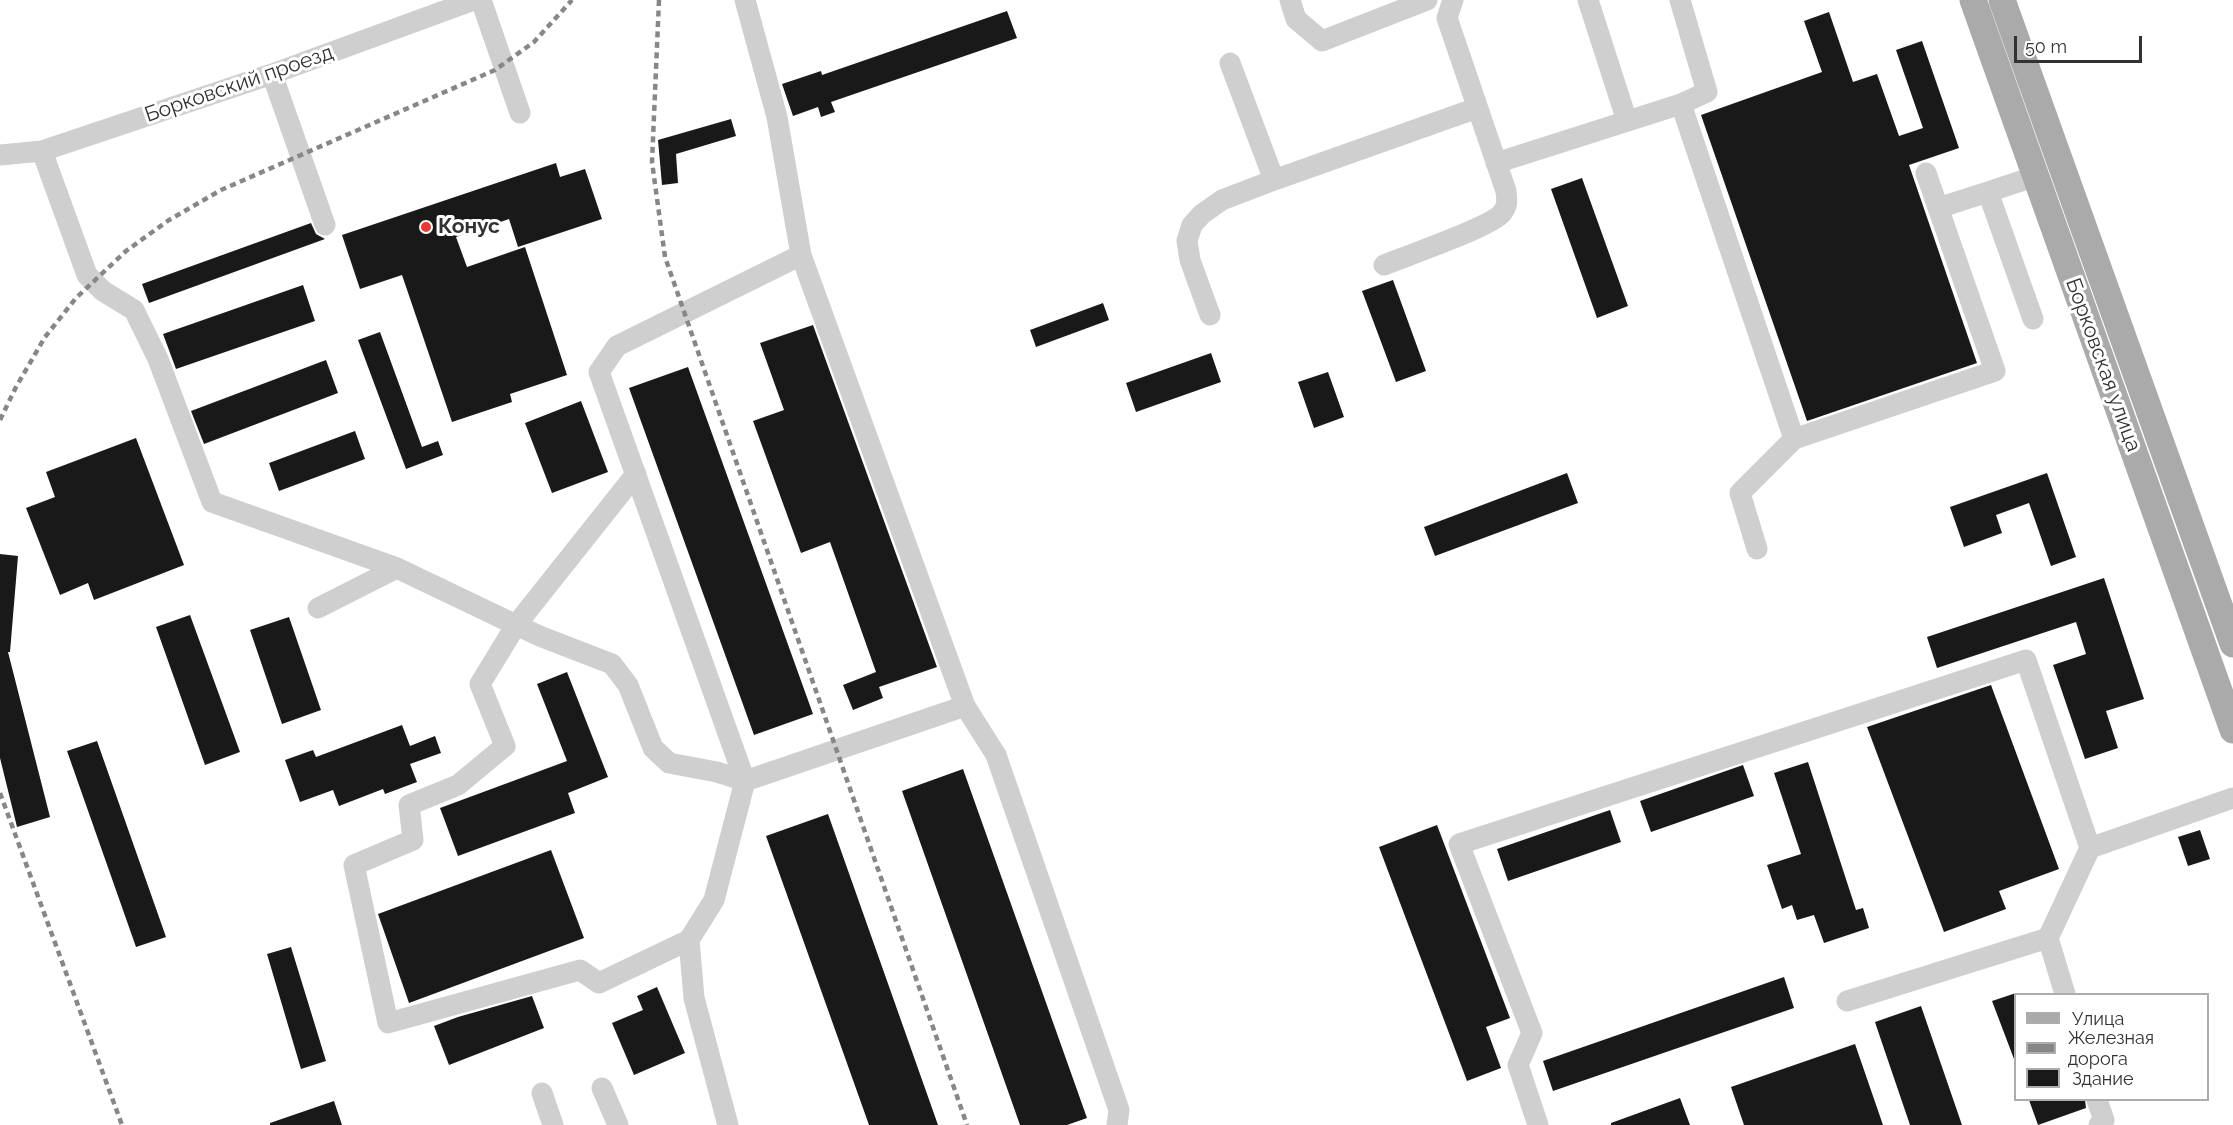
<!DOCTYPE html>
<meta charset="utf-8">
<style>
body{margin:0}
#map{position:relative;width:2233px;height:1125px;overflow:hidden;background:#fff;font-family:Raleway,sans-serif}
canvas{display:block}
.legend{position:absolute;left:2014px;top:993px;width:195px;height:108px;box-sizing:border-box;background:#fff;border:2px solid #adadad;margin:0;padding:8px 10px;list-style:none;font-size:18px;color:#323232}
.legend li{display:flex;align-items:center;gap:12px;height:30px}
.legend b{width:30px;border:2px solid #adadad}
.scale{position:absolute;left:2014px;top:36px;width:128px;height:27px;box-sizing:border-box;border:3px solid #323232;border-top:0;padding-left:8px;font-size:18px;line-height:21px;white-space:nowrap;color:#323232;-webkit-text-stroke:4px #fff;paint-order:stroke}
</style>
<div id="map">
<canvas width="2233" height="1125"></canvas>
<ul class="legend">
<li><b style="height:8px;background:#aaa"></b>Улица</li>
<li><b style="height:8px;background:#878787"></b>Железная дорога</li>
<li><b style="height:16px;background:#191919"></b>Здание</li>
</ul>
<div class="scale">50 m</div>
</div>
<script>
const g = document.querySelector('canvas').getContext('2d');
g.lineJoin = 'round';
function fillPath(path, color) { g.fillStyle = color; g.fill(path, 'evenodd'); }
function stroke(path, color, width, dash) { g.strokeStyle = color; g.lineWidth = width; g.lineCap = dash ? 'butt' : 'round'; g.setLineDash(dash || []); g.stroke(path); }
function drawText(font, color, halo, rows, align = 'center') {
  g.font = font + ' Raleway,sans-serif'; g.lineWidth = 6; g.setLineDash([]); g.textBaseline = 'middle'; g.strokeStyle = halo; g.fillStyle = color; for (const [text, x, y, turn = 0] of rows) {
    g.save(); g.translate(x, y); g.rotate((+turn || 0) * Math.PI / 180); g.textAlign = isNaN(turn) ? turn : align; if (halo) g.strokeText(text, 0, 0); g.fillText(text, 0, 0); g.restore();
  }
}
fillPath(new Path2D(`
 M 1007,11 L 1017,38 L 831,102 L 835,112 L 821,117 L 818,107 L 793,116 L 782,84 L 821,71 L 822,75 Z
 M 1829,12 L 1853,82 L 1877,74 L 1899,136 L 1923,128 L 1896,50 L 1922,41 L 1959,148 L 1909,165 L 1977,363 L 1807,421 L 1701,115 L 1822,72 L 1804,21 Z
 M 731,119 L 736,136 L 676,154 L 678,183 L 662,185 L 658,140 Z
 M 556,163 L 560,177 L 585,169 L 602,219 L 518,247 L 509,219 L 456,237 L 467,267 L 525,247 L 567,375 L 510,394 L 512,402 L 452,422 L 402,275 L 360,289 L 342,235 Z
 M 1582,178 L 1628,306 L 1597,318 L 1551,189 Z
 M 311,223 L 316,234 L 325,239 L 149,303 L 142,284 Z
 M 1393,280 L 1426,371 L 1396,382 L 1362,291 Z
 M 303,285 L 315,321 L 176,369 L 163,334 Z
 M 1103,303 L 1109,320 L 1036,347 L 1030,330 Z
 M 813,325 L 937,667 L 879,687 L 883,698 L 853,710 L 843,685 L 876,672 L 830,542 L 801,553 L 753,421 L 784,410 L 760,343 Z
 M 380,332 L 422,447 L 438,441 L 443,455 L 406,469 L 358,340 Z
 M 1211,353 L 1221,382 L 1136,412 L 1126,383 Z
 M 326,360 L 338,393 L 204,444 L 191,411 Z
 M 688,367 L 813,714 L 754,735 L 629,388 Z
 M 1328,372 L 1344,417 L 1314,428 L 1298,382 Z
 M 581,401 L 608,472 L 552,493 L 525,423 Z
 M 355,431 L 365,459 L 279,491 L 269,463 Z
 M 136,438 L 184,565 L 94,600 L 88,583 L 60,595 L 26,508 L 55,497 L 46,472 Z
 M 1567,473 L 1578,503 L 1435,556 L 1424,527 Z
 M 2047,473 L 2076,557 L 2051,566 L 2029,503 L 1996,515 L 2002,533 L 1964,547 L 1950,507 Z
 M 0,554 L 18,556 L 10,652 L 8,652 L 50,817 L 17,827 L 0,758 Z
 M 2104,578 L 2144,699 L 2106,711 L 2118,748 L 2085,759 L 2053,665 L 2086,654 L 2076,622 L 1937,668 L 1927,637 Z
 M 190,615 L 240,752 L 205,765 L 156,627 Z
 M 289,617 L 321,710 L 282,724 L 250,630 Z
 M 567,672 L 608,777 L 568,793 L 575,813 L 458,856 L 440,808 L 567,761 L 537,684 Z
 M 1991,685 L 2059,869 L 1999,891 L 2006,909 L 1944,932 L 1867,727 Z
 M 402,725 L 410,746 L 435,736 L 441,753 L 410,764 L 417,782 L 385,794 L 383,789 L 339,806 L 333,790 L 300,802 L 285,760 L 313,750 L 316,757 Z
 M 97,741 L 166,937 L 136,947 L 67,751 Z
 M 1808,762 L 1856,910 L 1863,908 L 1869,928 L 1824,943 L 1814,915 L 1797,920 L 1792,905 L 1782,909 L 1767,865 L 1801,854 L 1774,773 Z
 M 1743,765 L 1754,796 L 1651,832 L 1640,801 Z
 M 963,769 L 1087,1118 L 1067,1125 L 1020,1125 L 902,791 Z
 M 1610,810 L 1621,842 L 1508,881 L 1497,849 Z
 M 828,814 L 938,1125 L 869,1125 L 766,836 Z
 M 1437,825 L 1510,1018 L 1486,1027 L 1501,1068 L 1467,1081 L 1379,847 Z
 M 2200,830 L 2210,859 L 2188,866 L 2178,837 Z
 M 551,850 L 584,938 L 409,1003 L 378,914 Z
 M 291,947 L 326,1061 L 301,1069 L 267,954 Z
 M 1784,977 L 1794,1008 L 1553,1091 L 1543,1061 Z
 M 657,987 L 685,1053 L 634,1075 L 612,1023 L 643,1010 L 637,996 Z
 M 2016,993 L 2016,1059 L 2014,1059 L 1992,1001 Z
 M 532,996 L 544,1028 L 449,1065 L 434,1026 L 458,1017 Z
 M 1921,1006 L 1962,1125 L 1910,1125 L 1880,1037 L 1875,1022 Z
 M 1855,1044 L 1883,1125 L 1744,1125 L 1731,1087 Z
 M 1680,1098 L 1690,1125 L 1611,1125 L 1611,1123 Z
 M 2029,1100 L 2085,1100 L 2086,1108 L 2038,1125 Z
 M 334,1101 L 342,1125 L 270,1125 L 270,1123 Z`), '#191919');
stroke(new Path2D(`
 M 481,0 L 520,113
 M 745,0 L 777,117 L 801,255 L 617,346 L 599,372 L 745,781 L 965,706 L 801,255
 M 1290,0 L 1296,19 L 1322,41 L 1427,0
 M 1588,0 L 1627,121
 M 1680,0 L 1707,92 L 1681,104
 M 1230,63 L 1274,180
 M 272,74 L 325,225
 M 42,151 L 87,275 L 103,291 L 134,310 L 158,359 L 212,502 L 397,568
 M 0,155 L 42,151 L 272,74 L 474,0
 M 1496,163 L 1681,104 L 1794,439 L 1995,371 L 1926,173
 M 1938,208 L 1988,192
 M 1384,265 C 1406,256 1491,227 1502,213 C 1508,206 1507,200 1506,191 L 1447,18 L 1453,0
 M 1210,315 L 1190,260 L 1187,241 L 1192,225 L 1202,214 L 1222,200 L 1274,180 L 1477,108
 M 2033,319 L 1988,192 L 2036,176
 M 1757,549 L 1740,493 L 1794,439
 M 318,608 L 397,568 L 516,625 L 636,474
 M 516,625 L 542,637 L 612,664 L 628,685 L 653,748 L 669,763 L 717,772 L 745,781 L 714,900 L 689,940 L 599,983 L 580,970 L 388,1023 L 354,865 L 413,840 L 409,805 L 458,785 L 505,746 L 480,684 Z
 M 965,706 L 996,755 L 1119,1110 L 1117,1125
 M 2090,848 L 2233,798
 M 689,940 L 694,998 L 728,1125
 M 1847,1001 L 2048,938
 M 602,1088 L 618,1125
 M 542,1093 L 553,1125
 M 2097,1100 L 2104,1120 L 2099,1125
 M 1538,1125 L 1518,1065 L 1532,1033 L 1459,844 L 2026,660 L 2090,848 L 2048,938 L 2065,994`), '#cfcfcf', 21);
stroke(new Path2D(`
 M 1973,0 L 2233,730
 M 2002,0 L 2233,644`), '#aaa', 27);
stroke(new Path2D(`
 M 659,0 L 652,162 L 665,257 L 967,1125
 M 0,420 L 16,387 L 45,337 L 76,298 L 126,251 L 169,220 L 221,190 L 495,70 L 534,42 L 572,0
 M 0,793 L 122,1125`), '#878787', 4.5, [6, 4.5]);
for (const [x, y, r, color] of [
 [426,227,6,"#eb3731"]
]) { const dot = new Path2D(); dot.arc(x, y, r, 0, 2 * Math.PI); g.fillStyle = color; g.fill(dot); stroke(dot, '#fff', 2); }
drawText('21px', '#323232', '#fff', [
 ["Борковский проезд",239,84,-19],
 ["Борковская улица",2103,365,70]
]);
drawText('bold 21px', '#323232', '#fff', [
 ["Конус",438,227]
], 'left');
</script>
